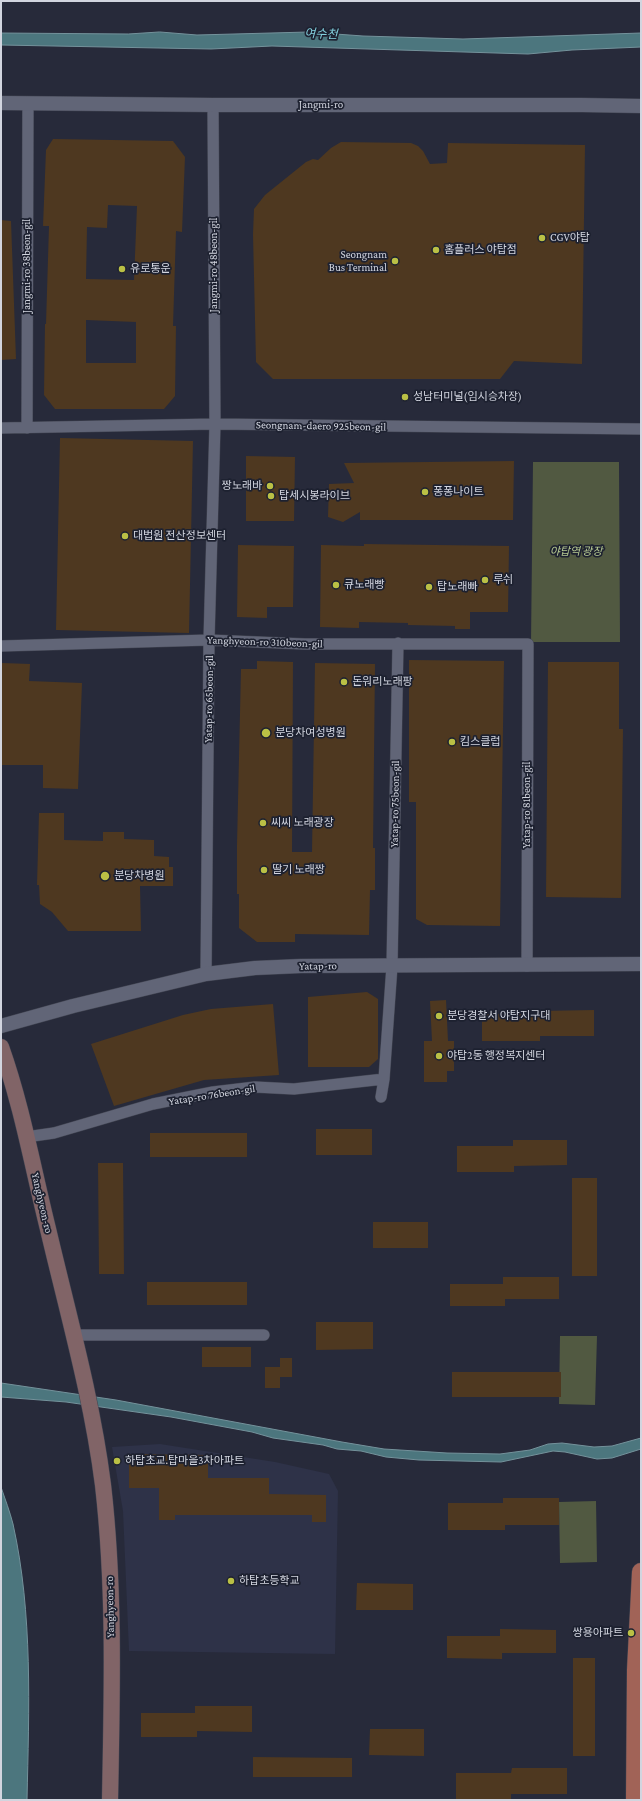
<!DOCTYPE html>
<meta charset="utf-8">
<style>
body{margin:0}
#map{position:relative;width:642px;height:1801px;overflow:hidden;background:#272a3a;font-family:"Crimson Pro",serif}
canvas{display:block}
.frame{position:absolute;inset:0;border:2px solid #d2d5df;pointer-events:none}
</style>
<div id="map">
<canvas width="642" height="1801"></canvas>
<div class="frame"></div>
</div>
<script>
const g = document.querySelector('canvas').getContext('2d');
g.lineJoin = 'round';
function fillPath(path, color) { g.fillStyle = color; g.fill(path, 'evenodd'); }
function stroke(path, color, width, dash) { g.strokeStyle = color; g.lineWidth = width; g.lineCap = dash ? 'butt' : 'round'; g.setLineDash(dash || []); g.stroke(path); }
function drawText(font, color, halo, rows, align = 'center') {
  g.font = font + ' "Crimson Pro","Noto Sans KR",serif'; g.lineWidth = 3.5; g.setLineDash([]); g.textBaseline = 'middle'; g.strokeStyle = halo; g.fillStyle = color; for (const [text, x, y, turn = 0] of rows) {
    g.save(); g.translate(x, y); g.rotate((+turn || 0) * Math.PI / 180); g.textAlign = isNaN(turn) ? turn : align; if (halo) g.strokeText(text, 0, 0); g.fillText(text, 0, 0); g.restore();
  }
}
fillPath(new Path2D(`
 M 160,1444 L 275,1462 L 329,1474 L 338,1491 L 335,1654 L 129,1651 L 123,1511 L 112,1447 Z`), '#2e3248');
fillPath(new Path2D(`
 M 533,462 L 619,462 L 620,642 L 531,642 Z
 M 560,1336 L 597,1336 L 595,1405 L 559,1404 Z
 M 596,1501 L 597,1562 L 560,1563 L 559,1502 Z`), '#515941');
const water = new Path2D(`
 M 160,32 L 197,35 L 308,32 L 363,36 L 463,39 L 641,33 L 641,47 L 572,50 L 528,54 L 272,46 L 211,49 L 1,45 L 1,33 L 128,34 Z
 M 1,1383 L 116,1400 L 342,1442 L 384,1449 L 447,1453 L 500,1454 L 530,1450 L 548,1444 L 562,1443 L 594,1447 L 612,1446 L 641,1438 L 641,1449 L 612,1458 L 597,1459 L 565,1452 L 553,1451 L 501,1462 L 419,1460 L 386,1457 L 361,1451 L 337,1449 L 323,1445 L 273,1438 L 252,1432 L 171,1417 L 66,1402 L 1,1397 Z
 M 1,1487 C 5,1499 10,1512 13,1524 C 33,1614 29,1709 27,1800 L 1,1800 Z`);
fillPath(water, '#4c767e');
stroke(water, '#74929b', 1);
fillPath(new Path2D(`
 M 53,139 L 173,141 L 185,157 L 182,232 L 176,231 L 173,326 L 176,326 L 175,396 L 164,409 L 55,409 L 44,395 L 45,324 L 46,324 L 49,226 L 43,226 L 46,150 ZM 108,205 L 137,206 L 134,280 L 86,279 L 87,227 L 107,228 ZM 86,320 L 136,322 L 136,363 L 86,363 Z
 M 341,142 L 411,143 L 418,146 L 423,151 L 430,164 L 447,163 L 448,143 L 585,145 L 582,364 L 514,361 L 500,379 L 273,379 L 256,362 L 253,234 L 254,209 L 265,195 L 306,162 L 313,159 L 318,160 L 331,148 Z
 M 1,220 L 11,221 L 16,359 L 1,360 Z
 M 60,438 L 193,441 L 189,633 L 56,630 Z
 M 246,456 L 295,457 L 294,521 L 246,521 Z
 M 514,461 L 513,520 L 360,520 L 360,512 L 343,522 L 328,517 L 329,484 L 354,483 L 344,463 Z
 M 364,544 L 509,546 L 508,612 L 470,612 L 470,629 L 455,629 L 455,626 L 408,625 L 408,623 L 359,622 L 359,628 L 320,627 L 321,545 L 364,546 Z
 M 238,545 L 294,546 L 293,607 L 267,607 L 267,618 L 237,617 Z
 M 409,660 L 504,661 L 500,926 L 427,925 L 416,919 L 416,802 L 409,802 Z
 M 257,661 L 293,662 L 292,852 L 312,852 L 315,663 L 375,664 L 373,848 L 375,848 L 375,890 L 370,890 L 369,935 L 295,934 L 295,942 L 257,942 L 239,928 L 239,894 L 237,894 L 237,845 L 241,669 L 257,669 Z
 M 548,662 L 619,662 L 619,729 L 623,729 L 621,898 L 546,897 Z
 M 2,663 L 30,664 L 29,681 L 82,683 L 78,789 L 43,788 L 43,765 L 1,765 Z
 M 39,813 L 64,813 L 64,840 L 103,841 L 103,832 L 124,832 L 124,839 L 154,840 L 154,856 L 169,857 L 169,867 L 173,867 L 173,886 L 140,886 L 141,931 L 68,931 L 52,912 L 40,904 L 39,885 L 37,885 Z
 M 367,992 L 378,999 L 378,1059 L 369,1067 L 308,1067 L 308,997 Z
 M 446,1000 L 448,1041 L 454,1041 L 454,1071 L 447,1071 L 447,1082 L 424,1082 L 424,1041 L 432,1041 L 430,1001 Z
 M 273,1004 L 279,1075 L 204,1080 L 114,1106 L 91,1044 L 183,1015 L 211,1009 Z
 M 594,1010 L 594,1036 L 540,1036 L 540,1041 L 482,1041 L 482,1014 L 539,1014 L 539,1011 Z
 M 316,1129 L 372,1129 L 372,1155 L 316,1155 Z
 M 150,1133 L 247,1133 L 247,1157 L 150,1157 Z
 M 513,1140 L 567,1140 L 567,1165 L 514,1166 L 514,1172 L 457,1172 L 457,1146 L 513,1146 Z
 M 98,1163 L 123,1163 L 124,1274 L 99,1274 Z
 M 572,1178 L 597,1178 L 597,1276 L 572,1276 Z
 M 373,1222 L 428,1222 L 428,1248 L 373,1248 Z
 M 503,1277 L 559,1277 L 559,1299 L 505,1299 L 505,1306 L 450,1306 L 450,1284 L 503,1284 Z
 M 147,1282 L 247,1282 L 247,1305 L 147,1305 Z
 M 316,1322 L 373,1322 L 373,1349 L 316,1350 Z
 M 202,1347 L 251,1347 L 251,1367 L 202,1367 Z
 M 280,1358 L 292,1358 L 292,1377 L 280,1377 L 280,1388 L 265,1388 L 265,1367 L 280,1367 Z
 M 452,1372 L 561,1372 L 561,1397 L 452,1397 Z
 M 129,1454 L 208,1455 L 208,1478 L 269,1478 L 269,1494 L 326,1495 L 326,1522 L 312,1522 L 312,1515 L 175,1515 L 175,1520 L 159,1520 L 159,1488 L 129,1488 Z
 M 503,1498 L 559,1498 L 559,1525 L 505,1525 L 505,1530 L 448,1530 L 448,1503 L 503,1503 Z
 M 357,1583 L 413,1584 L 413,1610 L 356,1610 Z
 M 500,1629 L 556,1630 L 556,1653 L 502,1653 L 502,1659 L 447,1658 L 447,1636 L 500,1636 Z
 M 573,1658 L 595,1658 L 595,1756 L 573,1756 Z
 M 195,1706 L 252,1706 L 252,1732 L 197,1731 L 197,1737 L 141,1737 L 141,1713 L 195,1713 Z
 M 370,1729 L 424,1729 L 424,1756 L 369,1755 Z
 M 253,1757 L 352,1758 L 352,1777 L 253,1777 Z
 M 512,1768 L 567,1768 L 567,1794 L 511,1794 L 511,1800 L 456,1800 L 456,1773 L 511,1773 Z`), '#4e3820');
const minor = new Path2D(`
 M 1,428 L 215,424 L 641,429
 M 27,428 L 28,103
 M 1,646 L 209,640 L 305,644 L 528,644 L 527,966
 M 206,974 L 209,640 L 215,424 L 213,105
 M 381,1097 L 384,1079 L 392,966 L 398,643
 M 26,1137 L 54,1133 L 153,1104 L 213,1092 L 255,1087 L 294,1089 L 384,1079
 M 73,1335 L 264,1335`);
const tertiary = new Path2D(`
 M 1,103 L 213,105 L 582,105 L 641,106
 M 1,1026 L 73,1006 L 206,974 L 255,968 L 301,966 L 641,964`);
const secondary = new Path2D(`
 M 1,1047 C 22,1106 33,1169 48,1229 C 68,1314 92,1398 103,1485 C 115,1589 112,1695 110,1800`);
const primary = new Path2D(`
 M 635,1800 L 636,1670 L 641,1572`);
stroke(minor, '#424552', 12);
stroke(tertiary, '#424552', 15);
stroke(secondary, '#424552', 17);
stroke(primary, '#424552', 19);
stroke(minor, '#616577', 11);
stroke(tertiary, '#616577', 14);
stroke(secondary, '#816467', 16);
stroke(primary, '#a16357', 18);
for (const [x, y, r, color] of [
 [542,238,4,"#bac045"],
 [436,250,4,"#bac045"],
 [395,261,4,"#bac045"],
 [122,269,4,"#bac045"],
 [405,397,4,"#bac045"],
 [270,486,4,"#bac045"],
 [425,492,4,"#bac045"],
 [271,496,4,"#bac045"],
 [125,536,4,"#bac045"],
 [485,580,4,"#bac045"],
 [336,585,4,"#bac045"],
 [429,587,4,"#bac045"],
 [344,682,4,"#bac045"],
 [266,733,5,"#bac045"],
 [452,742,4,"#bac045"],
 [263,823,4,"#bac045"],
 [264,870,4,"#bac045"],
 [105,876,5,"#bac045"],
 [439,1016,4,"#bac045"],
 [439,1056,4,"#bac045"],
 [117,1461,4,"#bac045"],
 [231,1581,4,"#bac045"],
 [631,1633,4,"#bac045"]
]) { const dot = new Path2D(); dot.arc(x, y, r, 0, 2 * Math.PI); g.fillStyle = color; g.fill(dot); stroke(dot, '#1d2130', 1.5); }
drawText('11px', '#d2d5df', '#1d2130', [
 ["Jangmi-ro",321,105],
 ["Jangmi-ro 48beon-gil",214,265,-90],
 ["Jangmi-ro 38beon-gil",27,266,-90],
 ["Seongnam-daero 925beon-gil",321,426,1],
 ["Yanghyeon-ro 310beon-gil",265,642,2],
 ["Yatap-ro 65beon-gil",209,699,-89],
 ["Yatap-ro 75beon-gil",395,804,-89],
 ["Yatap-ro 81beon-gil",527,805,-90],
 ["Yatap-ro",318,966,-1],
 ["Yatap-ro 76beon-gil",212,1095,-9],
 ["Yanghyeon-ro",42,1203,77],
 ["Yanghyeon-ro",110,1607,-91]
]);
drawText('11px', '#d2d5df', '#1d2130', [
 ["CGV야탑",550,238],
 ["홈플러스 야탑점",444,250],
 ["Seongnam",387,255,"right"],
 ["Bus Terminal",387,268,"right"],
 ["유로통운",130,269],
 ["성남터미널(임시승차장)",413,397],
 ["짱노래바",262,486,"right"],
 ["퐁퐁나이트",433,492],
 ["탑세시봉라이브",279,496],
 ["대법원 전산정보센터",133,536],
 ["루쉬",493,580],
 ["큐노래빵",344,585],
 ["탑노래빠",437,587],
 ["돈워리노래팡",352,682],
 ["분당차여성병원",275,733],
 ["킴스클럽",460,742],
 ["씨씨 노래광장",271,823],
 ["딸기 노래짱",272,870],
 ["분당차병원",114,876],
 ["분당경찰서 야탑지구대",447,1016],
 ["야탑2동 행정복지센터",447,1056],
 ["하탑초교.탑마을3차아파트",125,1461],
 ["하탑초등학교",239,1581],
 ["쌍용아파트",623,1633,"right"]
], 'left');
drawText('italic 11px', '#b7ca92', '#1d2130', [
 ["야탑역 광장",576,552]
]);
drawText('italic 12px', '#83d0de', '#1d2130', [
 ["여수천",321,34,2]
]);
</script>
